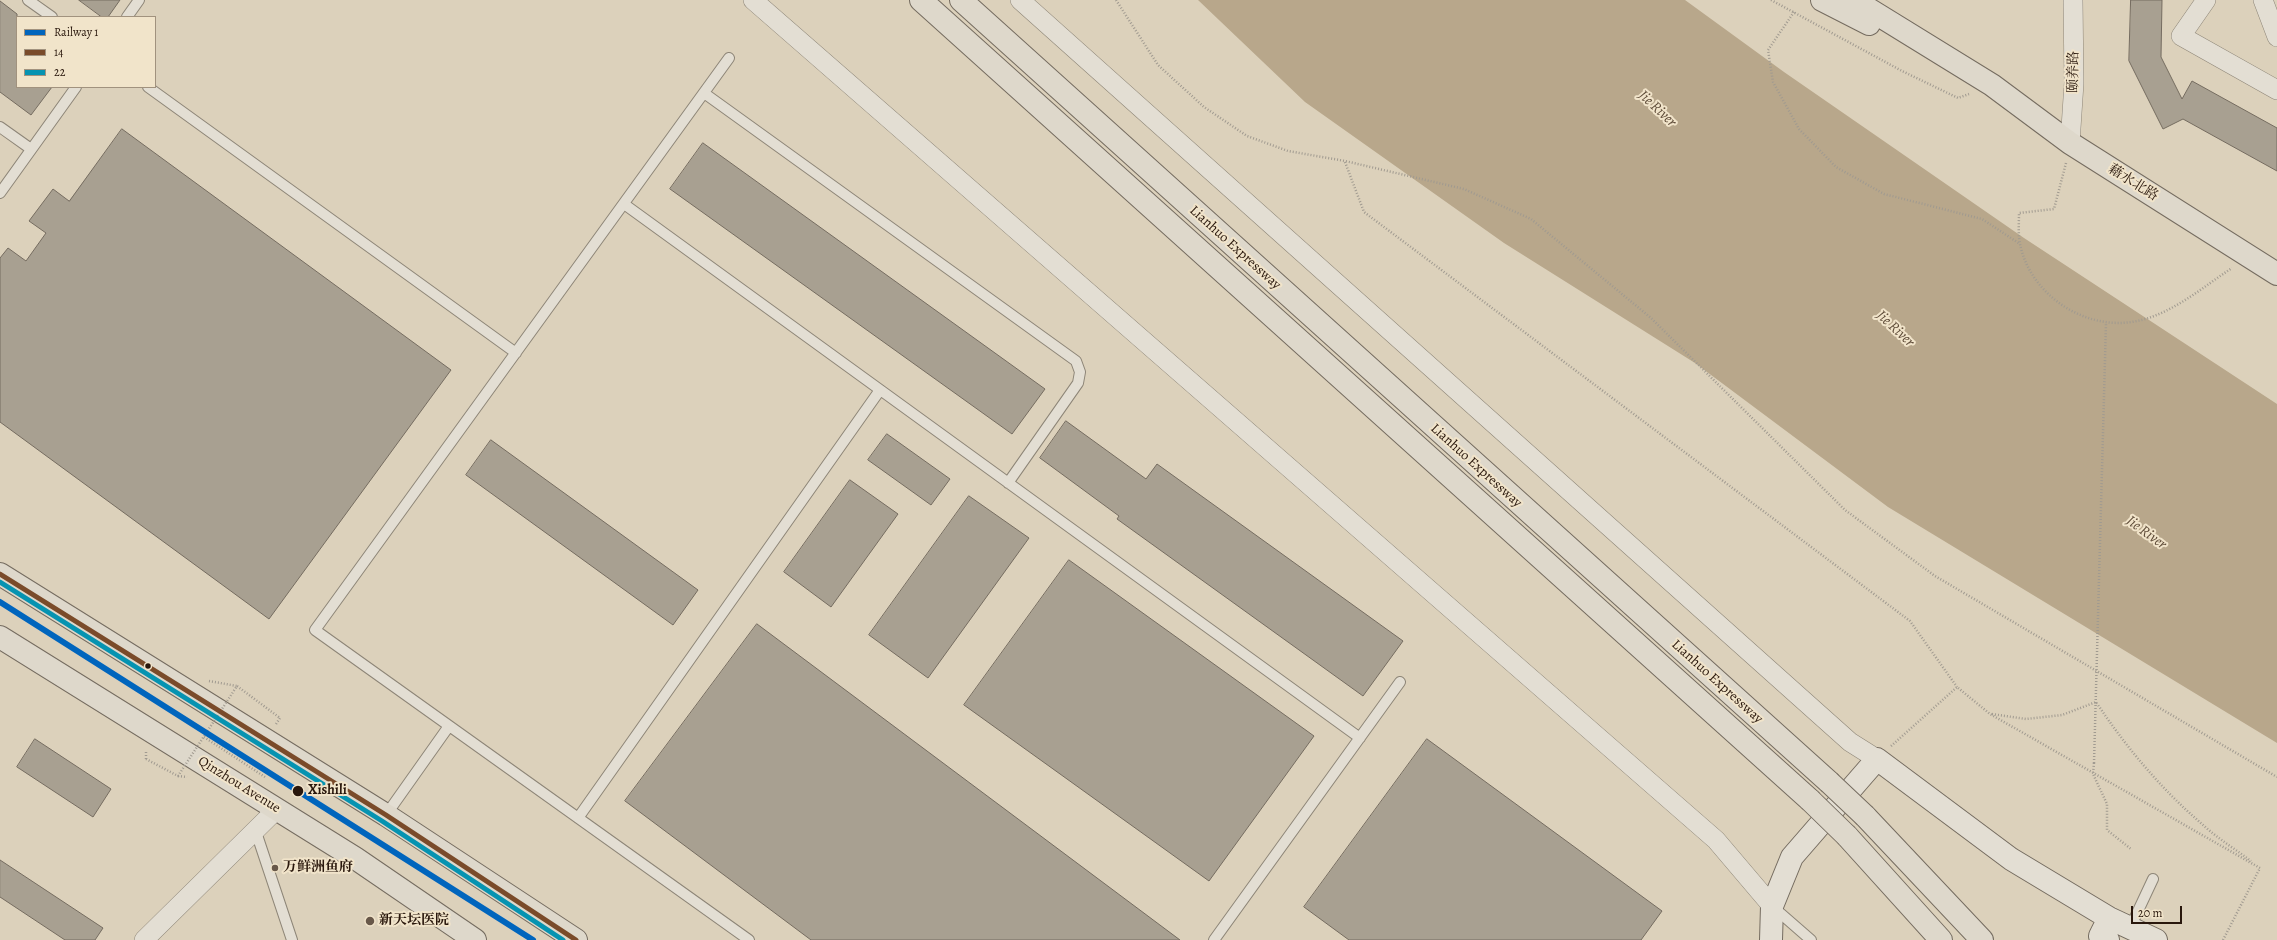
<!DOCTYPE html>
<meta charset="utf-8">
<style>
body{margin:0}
#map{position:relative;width:2277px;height:940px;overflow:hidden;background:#dcd1bb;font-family:Alegreya,serif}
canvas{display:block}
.legend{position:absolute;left:16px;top:16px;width:140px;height:72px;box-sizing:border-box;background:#f1e4ca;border:1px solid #a1927e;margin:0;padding:5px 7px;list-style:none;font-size:12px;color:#29170c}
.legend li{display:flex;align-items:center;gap:8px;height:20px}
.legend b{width:20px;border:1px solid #a1927e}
.scale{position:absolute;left:2131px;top:906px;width:51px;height:18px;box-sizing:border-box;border:2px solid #29170c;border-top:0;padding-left:5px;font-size:12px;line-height:14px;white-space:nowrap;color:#29170c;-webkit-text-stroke:3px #f1e4ca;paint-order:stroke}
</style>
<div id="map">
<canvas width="2277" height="940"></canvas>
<ul class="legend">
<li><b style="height:5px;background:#0065bd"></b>Railway 1</li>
<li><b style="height:5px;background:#7a4b2a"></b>14</li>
<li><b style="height:5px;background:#0693b1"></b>22</li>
</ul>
<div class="scale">20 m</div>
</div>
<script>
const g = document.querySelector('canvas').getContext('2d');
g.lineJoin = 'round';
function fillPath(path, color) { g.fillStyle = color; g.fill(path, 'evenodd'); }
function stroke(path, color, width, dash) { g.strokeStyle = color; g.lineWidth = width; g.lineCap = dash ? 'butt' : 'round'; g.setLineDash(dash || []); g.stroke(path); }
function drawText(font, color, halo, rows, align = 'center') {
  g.font = font + ' Alegreya,"Noto Serif SC",serif'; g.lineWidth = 4; g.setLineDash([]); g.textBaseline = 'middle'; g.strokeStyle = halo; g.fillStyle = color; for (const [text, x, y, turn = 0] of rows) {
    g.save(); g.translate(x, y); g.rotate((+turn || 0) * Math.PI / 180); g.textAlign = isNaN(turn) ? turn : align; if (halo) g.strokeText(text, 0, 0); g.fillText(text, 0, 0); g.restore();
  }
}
fillPath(new Path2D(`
 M 1198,0 L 1685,0 L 1784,72 L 2024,238 L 2277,404 L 2277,743 L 1888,507 L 1695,363 L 1504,243 L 1305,102 Z`), '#b8a78b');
const building = new Path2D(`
 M 79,0 L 120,0 L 108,17 L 102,17 Z
 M 2131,0 L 2162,0 L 2161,57 L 2182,99 L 2192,81 L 2277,128 L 2277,171 L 2183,119 L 2163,129 L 2129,61 Z
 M 0,1 L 17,14 L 17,87 L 52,87 L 31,115 L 0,92 Z
 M 122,129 L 451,370 L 269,619 L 0,422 L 0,258 L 8,248 L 26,261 L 46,233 L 29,221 L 53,189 L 69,201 Z
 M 703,143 L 1045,389 L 1012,434 L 670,189 Z
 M 1066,421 L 1146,479 L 1157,464 L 1403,641 L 1363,696 L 1117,519 L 1119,516 L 1040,458 Z
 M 887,434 L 950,479 L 931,505 L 868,460 Z
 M 491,440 L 698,590 L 673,625 L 466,475 Z
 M 850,480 L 898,514 L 831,607 L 784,572 Z
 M 969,496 L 1029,538 L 928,678 L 869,635 Z
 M 1069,560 L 1314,736 L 1209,881 L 964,705 Z
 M 757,624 L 1180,940 L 811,940 L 625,801 Z
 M 35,739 L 111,789 L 93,817 L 17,767 Z
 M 1427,739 L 1662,911 L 1641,940 L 1349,940 L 1304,907 Z
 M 0,860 L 103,928 L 95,940 L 65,940 L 0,897 Z`);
fillPath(building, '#a8a091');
stroke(building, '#756c60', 1);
const lane = new Path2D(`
 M 28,0 L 52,17
 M 127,17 L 139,0
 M 729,58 L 315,630 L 749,940
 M 148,87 L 516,353
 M 704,93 L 1076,361 L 1080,372 L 1078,383 L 1008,483
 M 0,127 L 31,149
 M 0,193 L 76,87
 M 624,204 L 1360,738
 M 386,815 L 449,726
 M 578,818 L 880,390
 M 255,829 L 292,940
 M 1772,906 L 1811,940
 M 2130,928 L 2153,879
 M 1214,940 L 1400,682`);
const street = new Path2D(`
 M 753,0 L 1716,840 L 1772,906
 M 1020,0 L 1850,742 L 1877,759
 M 2206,0 L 2181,36 L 2277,90
 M 2263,0 L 2277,37
 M 2070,143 L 2074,83 L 2073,0
 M 144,940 L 277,809`);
const secondary = new Path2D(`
 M 1771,940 L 1772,906 L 1792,857 L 1877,759 L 2011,859 L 2109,918 L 2156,940
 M 2108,940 L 2100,936 L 2109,918`);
const primary = new Path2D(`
 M 1822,0 L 1869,24
 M 1854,0 L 1992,85 L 2070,143 L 2277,274`);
const highway = new Path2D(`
 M 921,0 L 1810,800
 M 961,0 L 1829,782
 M 0,574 L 386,815 L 576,940
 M 0,637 L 355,858 L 475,940
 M 1865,816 L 1982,940
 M 1847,836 L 1941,940`);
stroke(lane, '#8d8577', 12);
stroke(street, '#8d8577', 20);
stroke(secondary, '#756c60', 24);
stroke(primary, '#756c60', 24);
stroke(highway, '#756c60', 24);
stroke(new Path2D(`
 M 1116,0 L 1158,65 L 1204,107 L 1247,136 L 1288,151 L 1345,161 L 1464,189 L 1531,219 L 1651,318 L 1845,510 L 1935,576 L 2277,777
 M 1771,0 L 1902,71 L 1958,98 L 1969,94
 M 1794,12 L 1768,50 L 1773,82 L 1799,129 L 1836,167 L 1884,194 L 1982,219 L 2020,244
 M 1345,162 L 1364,212 L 1910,621 L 1957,687
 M 2066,163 L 2054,209 L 2019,213 C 2019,223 2018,234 2020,244 C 2030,295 2086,332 2137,321 C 2172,314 2203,287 2232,268
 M 209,681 L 237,686
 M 1992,714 L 2026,719 L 2062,715 L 2096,702 C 2126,747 2161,789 2202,824 C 2217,838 2235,849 2251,861
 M 276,724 L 280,718
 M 204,737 L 265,777
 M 1891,746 L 1957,687 L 1990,714 L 2260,868
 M 146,759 L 146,750
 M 2094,763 L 2093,774 L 2107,804 L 2107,830 L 2131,849
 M 178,776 L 187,777
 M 2223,940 L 2260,868`), '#a09a90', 2.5, [1, 2]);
stroke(lane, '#e3ded3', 10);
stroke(street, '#e3ded3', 19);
stroke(secondary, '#e3ded3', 22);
stroke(primary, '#ded8cb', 22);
stroke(highway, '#ded8cb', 22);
const highwayBridge = new Path2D(`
 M 1829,782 L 1865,816
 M 1810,800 L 1847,836`);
stroke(highwayBridge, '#756c60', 24, []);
stroke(new Path2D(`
 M 146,759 L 178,776 L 237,686 L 280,718
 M 2094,763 L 2106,323`), '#a09a90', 2.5, [1, 2]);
stroke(highwayBridge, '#ded8cb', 22);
stroke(new Path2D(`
 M 0,574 L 386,815 L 576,940`), '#7a4b2a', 5);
stroke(new Path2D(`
 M 0,582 L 382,821 L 563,940`), '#0693b1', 5);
stroke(new Path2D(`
 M 0,602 L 533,940`), '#0065bd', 6);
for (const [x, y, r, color] of [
 [148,666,3.5,"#29170c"],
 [298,791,6,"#29170c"],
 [275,868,4,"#685849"],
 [370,921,5,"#685849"]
]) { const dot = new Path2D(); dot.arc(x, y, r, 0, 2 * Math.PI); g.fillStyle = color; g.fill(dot); stroke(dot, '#f1e4ca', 1.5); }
drawText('14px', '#29170c', '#f1e4ca', [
 ["颐养路",2074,72,-89],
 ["藉水北路",2133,183,32],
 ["Lianhuo Expressway",1235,248,42],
 ["Lianhuo Expressway",1476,466,42],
 ["Lianhuo Expressway",1717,682,42],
 ["Qinzhou Avenue",239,785,32]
]);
drawText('bold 14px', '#29170c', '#f1e4ca', [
 ["Xishili",308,791]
], 'left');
drawText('bold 14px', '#29170c', '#f1e4ca', [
 ["万鲜洲鱼府",283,868],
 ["新天坛医院",379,921]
], 'left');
drawText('italic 15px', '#5c4936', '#f1e4ca', [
 ["Jie River",1657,109,43],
 ["Jie River",1895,329,43],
 ["Jie River",2146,533,36]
]);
</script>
